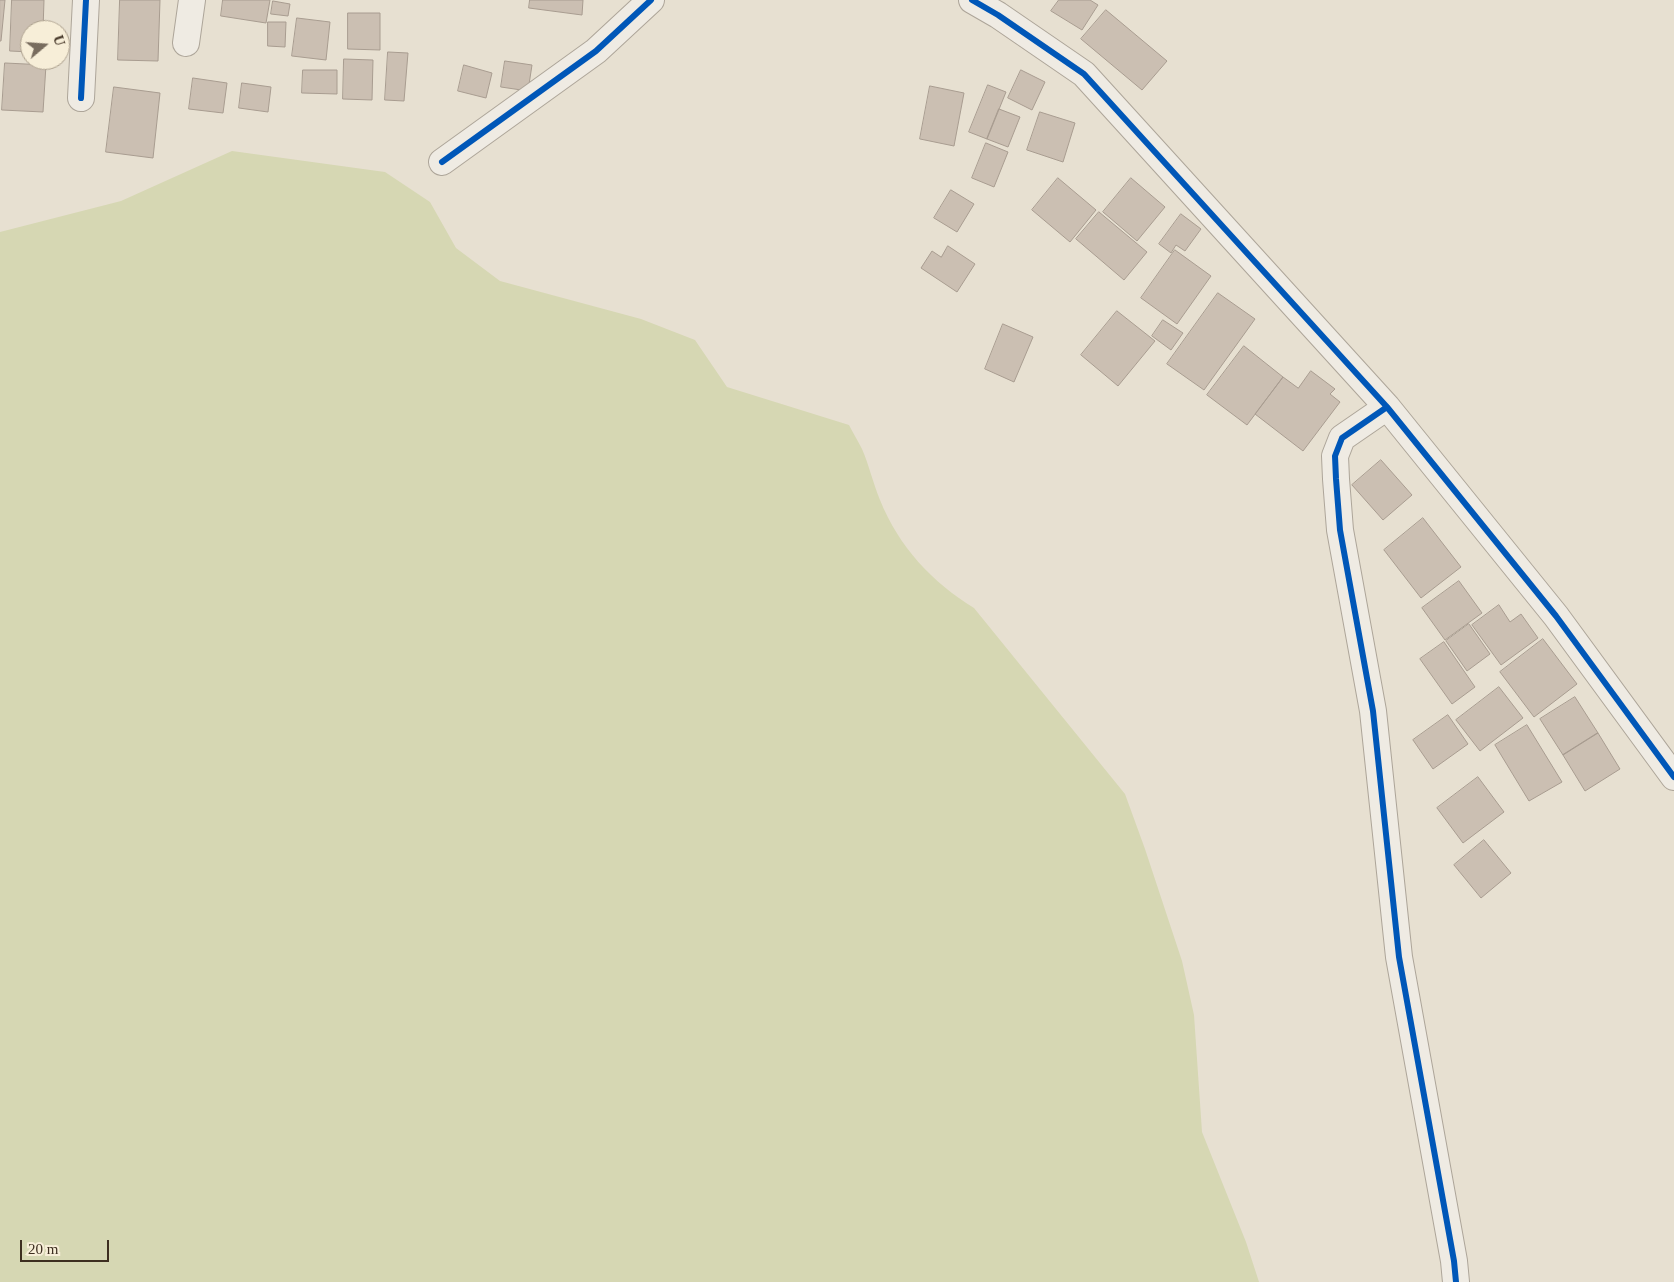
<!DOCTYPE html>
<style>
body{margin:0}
#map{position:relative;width:1674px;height:1282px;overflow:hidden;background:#e7e0d1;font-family:"Times New Roman",serif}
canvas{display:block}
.north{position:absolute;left:20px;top:20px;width:50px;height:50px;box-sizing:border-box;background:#f7eed8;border:1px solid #ada18e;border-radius:50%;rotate:72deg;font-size:14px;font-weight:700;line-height:20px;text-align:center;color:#3d2e20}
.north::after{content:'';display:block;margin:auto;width:18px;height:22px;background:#786c5e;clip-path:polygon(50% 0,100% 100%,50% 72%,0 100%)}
.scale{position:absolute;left:20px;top:1240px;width:89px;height:22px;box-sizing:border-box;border:2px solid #3d2e20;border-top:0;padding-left:6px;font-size:15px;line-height:18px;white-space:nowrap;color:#3d2e20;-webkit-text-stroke:4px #f7eed8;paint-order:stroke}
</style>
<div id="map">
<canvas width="1674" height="1282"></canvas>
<div class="north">U</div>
<div class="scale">20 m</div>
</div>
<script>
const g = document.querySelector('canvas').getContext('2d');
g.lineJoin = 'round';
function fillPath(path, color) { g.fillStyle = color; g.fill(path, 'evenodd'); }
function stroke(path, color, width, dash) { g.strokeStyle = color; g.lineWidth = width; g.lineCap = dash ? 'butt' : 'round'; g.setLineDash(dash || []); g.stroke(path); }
fillPath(new Path2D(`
 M 232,151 L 385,172 L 430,202 L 456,248 L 500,281 L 641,319 L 695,340 L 727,387 L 849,425 C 853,433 858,441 862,449 C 869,465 873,483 880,500 C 899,547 932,582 974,608 L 1125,794 L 1145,849 L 1182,961 L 1194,1015 L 1202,1132 L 1246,1242 L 1259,1282 L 0,1282 L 0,232 L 121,201 Z`), '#d6d7b3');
const building = new Path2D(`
 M 0,0 L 5,0 L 1,41 L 0,41 Z
 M 12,0 L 44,0 L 43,30 L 30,30 L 30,52 L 10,51 Z
 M 120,0 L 160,0 L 158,61 L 118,60 Z
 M 223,0 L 270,0 L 266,23 L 221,16 Z
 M 530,0 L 583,0 L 582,15 L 529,8 Z
 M 1059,0 L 1090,0 L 1098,5 L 1082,30 L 1051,11 Z
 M 273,1 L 290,4 L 288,16 L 271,14 Z
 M 1106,10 L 1167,61 L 1142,90 L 1081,39 Z
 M 348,13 L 380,13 L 380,50 L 348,49 Z
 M 297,18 L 330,22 L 326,60 L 292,56 Z
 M 268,22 L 286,22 L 285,47 L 268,46 Z
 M 388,52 L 408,53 L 404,101 L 385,100 Z
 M 344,59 L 373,60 L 372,100 L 343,99 Z
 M 505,61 L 532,65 L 528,91 L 501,87 Z
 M 5,63 L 46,65 L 43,112 L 2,110 Z
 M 464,65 L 492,73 L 486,98 L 458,91 Z
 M 303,70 L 337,70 L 337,94 L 302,93 Z
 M 1021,70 L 1045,82 L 1032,110 L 1008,98 Z
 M 193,78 L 227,83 L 223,113 L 189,109 Z
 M 242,83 L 271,87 L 268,112 L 239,108 Z
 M 988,85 L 1006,92 L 987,139 L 969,132 Z
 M 930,86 L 964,93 L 954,146 L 920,139 Z
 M 114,87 L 160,93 L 153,158 L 106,152 Z
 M 999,109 L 1020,117 L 1008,147 L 987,139 Z
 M 1040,112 L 1075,123 L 1063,162 L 1027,150 Z
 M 986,143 L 1008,152 L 994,187 L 972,178 Z
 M 1058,178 L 1096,210 L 1070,242 L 1032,210 Z
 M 1131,178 L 1165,207 L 1137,241 L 1103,212 Z
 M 951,190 L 974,204 L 957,232 L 934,218 Z
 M 1099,212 L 1147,252 L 1124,280 L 1076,239 Z
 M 1181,214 L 1201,229 L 1185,251 L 1176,245 L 1171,253 L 1159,244 Z
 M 948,246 L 975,264 L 957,292 L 921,268 L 932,251 L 941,257 Z
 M 1175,250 L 1211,276 L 1177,324 L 1141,298 Z
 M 1218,293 L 1255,319 L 1204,390 L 1167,364 Z
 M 1117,311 L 1155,341 L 1118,386 L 1081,355 Z
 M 1163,320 L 1183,333 L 1171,350 L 1152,336 Z
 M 1003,324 L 1033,337 L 1014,382 L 985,369 Z
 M 1244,346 L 1283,377 L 1247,425 L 1207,395 Z
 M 1311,371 L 1335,389 L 1330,394 L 1340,402 L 1303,451 L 1255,414 L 1283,377 L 1298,388 Z
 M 1381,460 L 1412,495 L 1383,520 L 1352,485 Z
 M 1423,518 L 1461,567 L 1421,598 L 1384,550 Z
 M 1459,581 L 1482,613 L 1445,640 L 1422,608 Z
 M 1499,605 L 1510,622 L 1521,614 L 1538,638 L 1501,665 L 1472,625 Z
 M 1469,624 L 1490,654 L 1467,671 L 1446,641 Z
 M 1543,639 L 1577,684 L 1534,717 L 1500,672 Z
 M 1444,642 L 1475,687 L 1452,704 L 1420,659 Z
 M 1499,687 L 1523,718 L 1480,751 L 1456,720 Z
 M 1575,697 L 1598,733 L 1563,755 L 1540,719 Z
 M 1448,715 L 1468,744 L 1433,769 L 1413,740 Z
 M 1527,725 L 1562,782 L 1529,801 L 1495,745 Z
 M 1598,733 L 1620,769 L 1585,791 L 1563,755 Z
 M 1478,777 L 1504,812 L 1463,843 L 1437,808 Z
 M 1484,840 L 1511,873 L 1481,898 L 1454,865 Z`);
fillPath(building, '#cbbfb2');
stroke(building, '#a89c90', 1);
const minor = new Path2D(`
 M 972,0 L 998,15 L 1084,74 L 1387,407 L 1556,616 L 1674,777
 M 186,43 L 192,0
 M 81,98 L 86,0
 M 442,162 L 596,51 L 651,0
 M 1387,407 L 1342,438 L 1335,456 L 1336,479 L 1340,530 L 1373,711 L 1399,957 L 1454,1261 L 1456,1282`);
stroke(minor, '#ada599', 28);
stroke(minor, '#efebe3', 26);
stroke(new Path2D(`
 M 972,0 L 998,15 L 1084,74 L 1387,407 L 1556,616 L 1674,777
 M 81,98 L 86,0
 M 442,162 L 596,51 L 651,0
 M 1387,407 L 1342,438 L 1335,456 L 1336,479 L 1340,530 L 1373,711 L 1399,957 L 1454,1261 L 1456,1282`), '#0057b8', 6);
</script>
